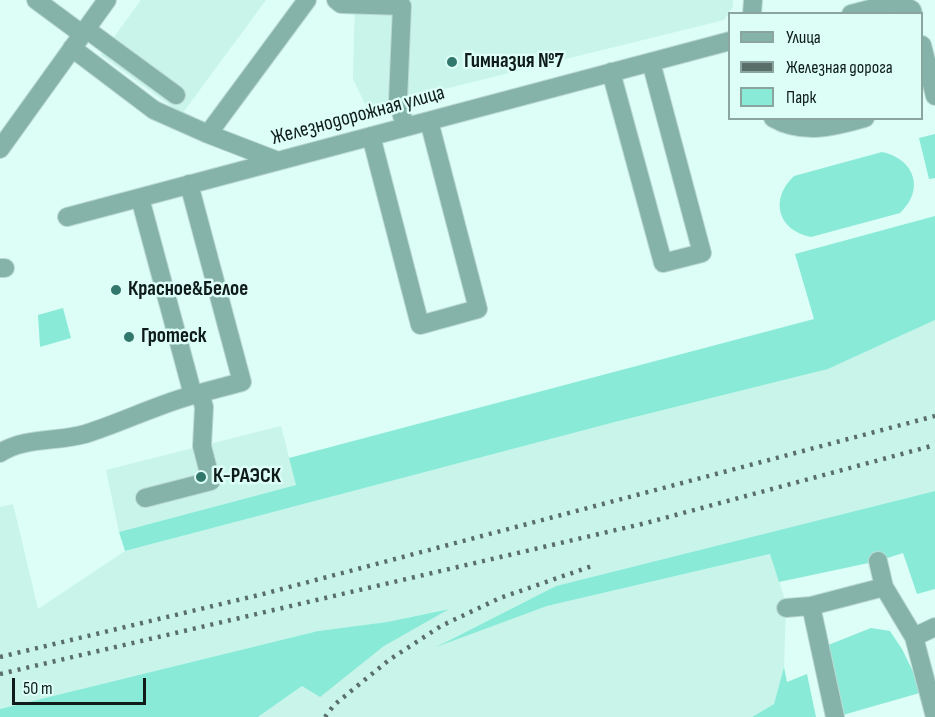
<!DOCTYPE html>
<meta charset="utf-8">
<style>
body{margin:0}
#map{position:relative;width:935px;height:717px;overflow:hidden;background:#dcfef6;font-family:"Sofia Sans Condensed",sans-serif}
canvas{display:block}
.legend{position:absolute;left:728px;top:12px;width:195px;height:108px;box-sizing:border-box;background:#dcfef6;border:2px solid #8aa49e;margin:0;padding:8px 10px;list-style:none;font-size:18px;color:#0f1c19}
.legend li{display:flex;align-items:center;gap:12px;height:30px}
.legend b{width:30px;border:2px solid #8aa49e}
.scale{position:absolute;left:12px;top:678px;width:134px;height:27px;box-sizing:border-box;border:3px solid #0f1c19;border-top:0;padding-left:8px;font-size:18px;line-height:21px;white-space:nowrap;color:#0f1c19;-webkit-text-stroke:4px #dcfef6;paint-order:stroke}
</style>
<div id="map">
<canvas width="935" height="717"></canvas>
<ul class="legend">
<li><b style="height:8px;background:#85b3a9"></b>Улица</li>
<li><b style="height:8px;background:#5a6e69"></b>Железная дорога</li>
<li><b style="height:16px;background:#8aead8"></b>Парк</li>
</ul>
<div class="scale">50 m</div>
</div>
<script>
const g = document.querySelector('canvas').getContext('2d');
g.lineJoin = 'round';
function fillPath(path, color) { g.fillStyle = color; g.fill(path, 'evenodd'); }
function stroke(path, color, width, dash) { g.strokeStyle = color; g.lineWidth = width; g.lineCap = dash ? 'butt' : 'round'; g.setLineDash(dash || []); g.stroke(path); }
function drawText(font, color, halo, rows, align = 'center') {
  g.font = font + ' "Sofia Sans Condensed",sans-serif'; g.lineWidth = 5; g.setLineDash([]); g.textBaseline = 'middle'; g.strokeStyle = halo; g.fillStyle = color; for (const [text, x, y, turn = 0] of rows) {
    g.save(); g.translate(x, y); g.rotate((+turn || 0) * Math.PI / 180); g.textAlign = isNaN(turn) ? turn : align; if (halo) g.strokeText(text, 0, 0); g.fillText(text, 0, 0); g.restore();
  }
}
fillPath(new Path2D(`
 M 141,0 L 266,0 L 182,114 L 101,55 Z
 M 355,0 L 733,0 L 733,7 L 724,20 L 367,108 L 353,79 Z
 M 935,320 L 935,491 L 556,586 L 443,643 L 547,606 L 771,554 L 786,604 L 784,667 L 774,704 L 752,717 L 258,717 L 302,686 L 357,667 L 384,646 L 446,609 L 387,622 L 318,631 L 0,709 L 0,507 L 13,504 L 38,609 L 125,551 L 615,422 L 828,369 Z
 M 281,426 L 296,485 L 119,532 L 106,470 Z`), '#c8f4ea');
fillPath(new Path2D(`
 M 935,134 L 935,178 L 929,179 L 919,138 Z
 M 882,152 C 915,159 925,190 900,213 L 811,237 C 778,231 769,199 794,176 Z
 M 935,216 L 935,320 L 828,369 L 615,422 L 125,551 L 119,532 L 296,485 L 289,458 L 814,319 L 795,254 Z
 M 63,308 L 71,338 L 40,347 L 38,315 Z
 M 935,491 L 935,589 L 917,594 L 903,553 L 878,561 L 779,582 L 770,554 L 547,606 L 436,647 L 556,586 Z
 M 449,609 L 384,646 L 320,697 L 302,686 L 258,717 L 0,717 L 0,709 L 318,631 L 387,622 Z
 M 871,628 L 890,631 L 902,649 L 923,692 L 836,717 L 823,647 Z
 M 784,667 L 787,682 L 807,674 L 816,717 L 752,717 L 774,704 Z`), '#8aead8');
const minor = new Path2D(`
 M 36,0 L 82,34
 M 336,0 L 341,4 L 402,6 L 398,100 L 405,127
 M 752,14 L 753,0
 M 851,14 L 897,2 L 912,10 L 913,14
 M 86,29 L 176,95
 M 922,45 L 935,96
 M 72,48 L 154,110 L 208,134 L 278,161
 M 611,72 L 663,263 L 702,253 L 651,62
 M 773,118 C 802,135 835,127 865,118
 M 208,134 L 307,0
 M 371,136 L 420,325 L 478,309 L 429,121
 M 0,149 L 107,0
 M 140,198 L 193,395 L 242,382 L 189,184
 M 67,217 L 730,41
 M 0,268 L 5,268
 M 0,453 C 24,437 57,442 85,434 C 121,423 156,405 193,395
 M 145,498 L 211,481 L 202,446 L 204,407 L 200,393
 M 878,561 L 884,587 L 914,637 L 935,717
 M 786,608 L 811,606
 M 914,637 L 935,627
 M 835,717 L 811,606 L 884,587`);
stroke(minor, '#bbdad3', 20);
stroke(minor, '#85b3a9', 18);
stroke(new Path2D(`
 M 0,657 L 263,594 L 935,416
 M 0,674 L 646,523 L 935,445
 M 325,717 L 334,705 L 389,660 L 441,626 L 500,598 L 592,566`), '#5a6e69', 4.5, [3, 6]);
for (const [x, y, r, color] of [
 [452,62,6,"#32776b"],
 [116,290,6,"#32776b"],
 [129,337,6,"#32776b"],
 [201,477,6,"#32776b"]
]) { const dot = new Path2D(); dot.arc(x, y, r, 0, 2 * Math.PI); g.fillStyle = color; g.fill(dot); stroke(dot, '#dcfef6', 2); }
drawText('bold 21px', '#0f1c19', '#dcfef6', [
 ["Гимназия №7",464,62],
 ["Красное&Белое",128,290],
 ["Гротеск",141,337],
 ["К-РАЭСК",213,477]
], 'left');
drawText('21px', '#0f1c19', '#dcfef6', [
 ["Железнодорожная улица",358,116,-15]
]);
</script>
